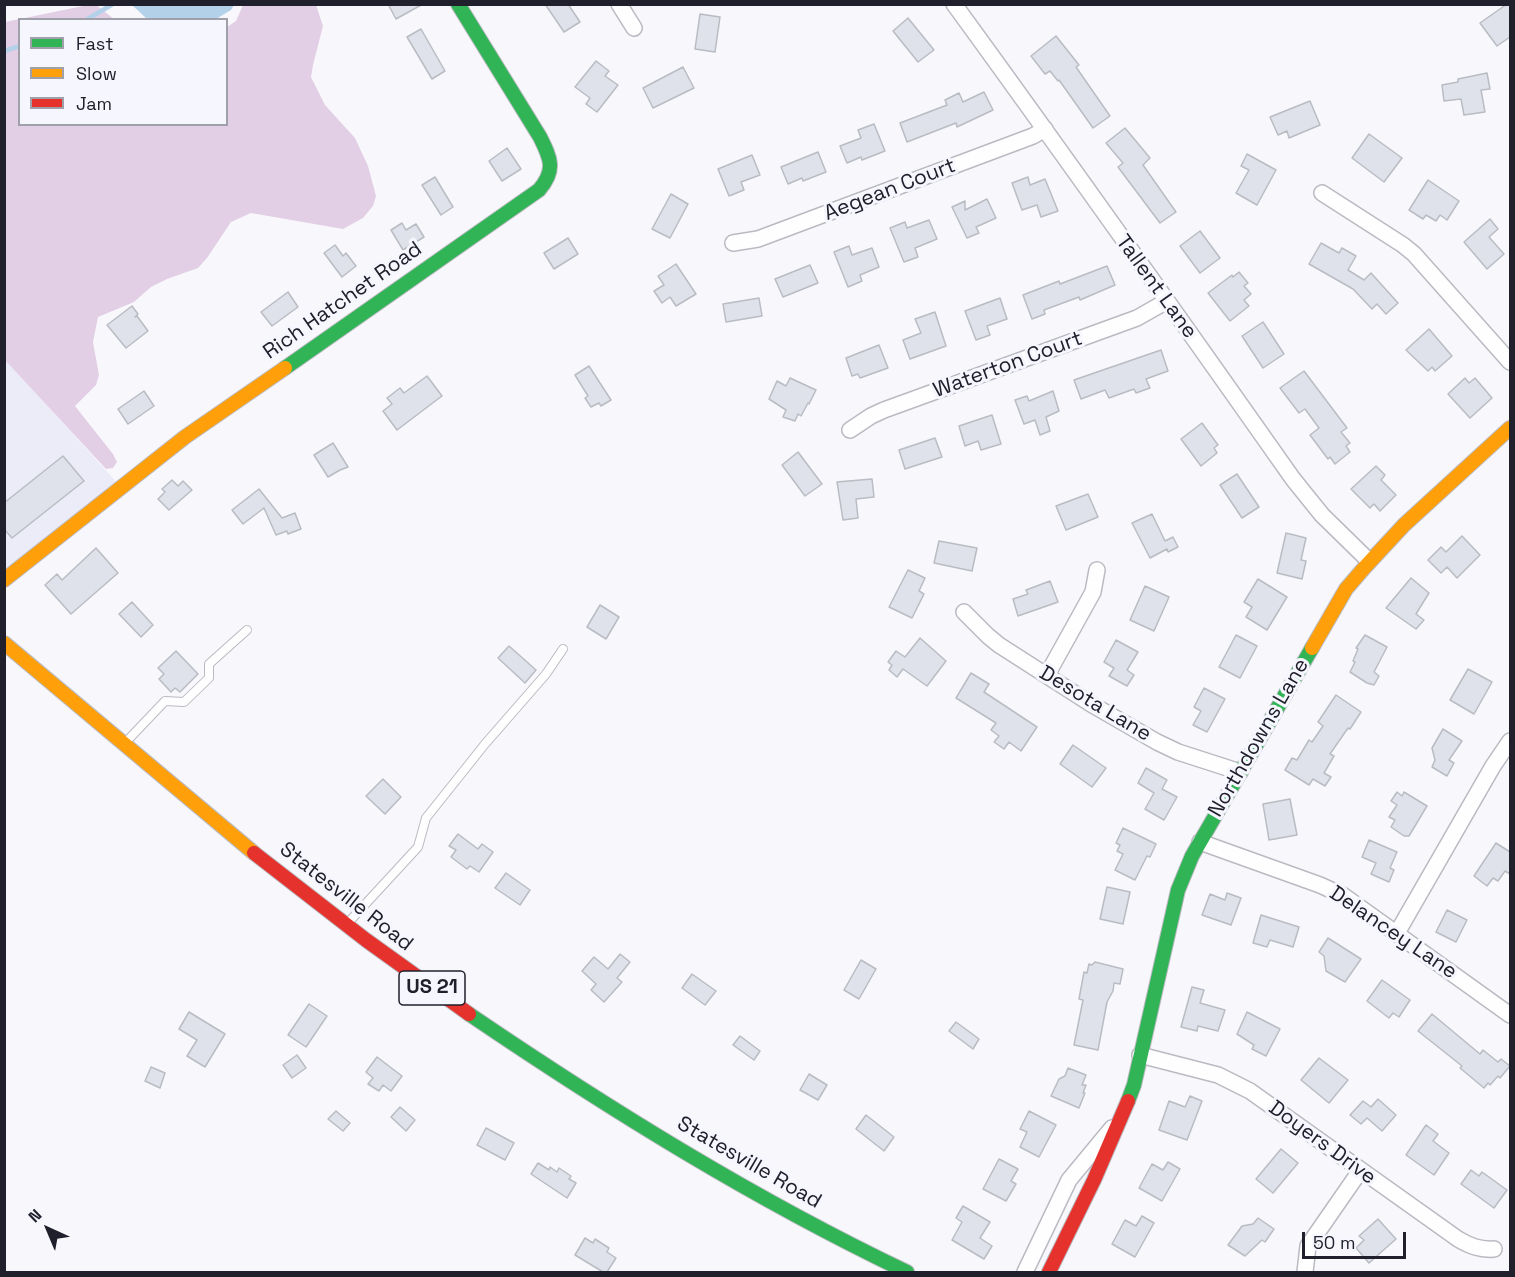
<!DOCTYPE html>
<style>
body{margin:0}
#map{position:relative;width:1515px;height:1277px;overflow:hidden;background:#f8f8fc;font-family:"Space Grotesk",sans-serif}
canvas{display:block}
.frame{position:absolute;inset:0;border:6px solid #20202d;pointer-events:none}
.legend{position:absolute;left:18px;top:18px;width:210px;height:108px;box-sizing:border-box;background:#f6f6fe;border:2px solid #a0a0aa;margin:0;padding:8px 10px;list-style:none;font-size:18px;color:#20202d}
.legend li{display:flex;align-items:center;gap:12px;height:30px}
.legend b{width:30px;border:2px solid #a0a0aa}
.north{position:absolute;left:18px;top:1199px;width:60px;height:60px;-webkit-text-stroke:4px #f6f6fe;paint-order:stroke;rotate:316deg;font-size:16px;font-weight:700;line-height:24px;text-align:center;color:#20202d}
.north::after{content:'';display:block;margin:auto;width:21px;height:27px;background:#20202d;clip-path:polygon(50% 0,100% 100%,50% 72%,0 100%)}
.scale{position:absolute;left:1302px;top:1232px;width:104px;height:27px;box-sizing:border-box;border:3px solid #20202d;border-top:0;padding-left:8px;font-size:18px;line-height:21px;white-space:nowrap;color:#20202d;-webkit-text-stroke:4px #f6f6fe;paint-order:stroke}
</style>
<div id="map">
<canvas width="1515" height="1277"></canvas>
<div class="frame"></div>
<ul class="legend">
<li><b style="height:8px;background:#30b455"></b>Fast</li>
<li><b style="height:8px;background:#ff9f0a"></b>Slow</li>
<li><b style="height:8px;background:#e5322d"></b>Jam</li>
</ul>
<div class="north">N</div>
<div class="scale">50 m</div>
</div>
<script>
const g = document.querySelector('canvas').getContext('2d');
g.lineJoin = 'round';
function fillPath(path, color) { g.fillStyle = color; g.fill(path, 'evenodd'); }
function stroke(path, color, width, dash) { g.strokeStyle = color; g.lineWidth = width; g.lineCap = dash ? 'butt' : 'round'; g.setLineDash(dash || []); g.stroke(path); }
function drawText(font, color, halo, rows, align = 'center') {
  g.font = font + ' "Space Grotesk",sans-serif'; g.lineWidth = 6; g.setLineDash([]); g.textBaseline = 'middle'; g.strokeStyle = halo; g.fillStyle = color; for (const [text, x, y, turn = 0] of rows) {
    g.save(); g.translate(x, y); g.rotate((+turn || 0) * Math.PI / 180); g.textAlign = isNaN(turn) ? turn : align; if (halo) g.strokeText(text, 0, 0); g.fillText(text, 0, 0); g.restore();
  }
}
fillPath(new Path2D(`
 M 5,359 L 120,486 L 5,582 Z`), '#ebecf7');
fillPath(new Path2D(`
 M 88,5 L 96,5 L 114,19 L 20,20 L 20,124 L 226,124 L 227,27 L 236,21 L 243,5 L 316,5 L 323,26 L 313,65 L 311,77 L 325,105 L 355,138 L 368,166 L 376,196 L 373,206 L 363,218 L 343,229 L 251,213 L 231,222 L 207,258 L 198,268 L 167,279 L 151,287 L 134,302 L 98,317 L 93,342 L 99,375 L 96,385 L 75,406 L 113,454 L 117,462 L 113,468 L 106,469 L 4,359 L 5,22 Z`), '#e3cfe5');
fillPath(new Path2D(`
 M 132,5 L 234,5 L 231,10 L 216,19 L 147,19 Z`), '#b3d1e9');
stroke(new Path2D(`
 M 86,20 L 113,4
 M 4,51 L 20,46`), '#b3d1e9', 4.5);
const building = new Path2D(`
 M 388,4 L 423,4 L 396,19 Z
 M 545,4 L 568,4 L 580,22 L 564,32 Z
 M 1507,4 L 1510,4 L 1510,37 L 1497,46 L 1480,23 Z
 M 700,14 L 720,17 L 715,52 L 695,49 Z
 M 908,18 L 934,50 L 918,62 L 893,31 Z
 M 421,29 L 445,71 L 432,79 L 407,37 Z
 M 1056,36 L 1079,65 L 1076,67 L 1110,116 L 1093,128 L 1059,80 L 1058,81 L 1050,71 L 1045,74 L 1031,56 Z
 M 596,61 L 609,71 L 605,76 L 618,85 L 597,112 L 586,104 L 590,98 L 575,87 Z
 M 683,67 L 694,88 L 653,108 L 643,88 Z
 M 1487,73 L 1490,89 L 1481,90 L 1485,112 L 1464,115 L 1461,99 L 1444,101 L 1442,85 L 1458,82 L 1458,79 Z
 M 984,92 L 993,110 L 957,127 L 956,123 L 907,142 L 900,123 L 947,105 L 945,100 L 959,93 L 963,102 Z
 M 1310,101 L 1320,125 L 1289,138 L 1287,131 L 1278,135 L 1270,117 Z
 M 874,124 L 885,151 L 862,160 L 861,157 L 847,163 L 840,146 L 861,138 L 858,130 Z
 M 1125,128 L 1150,158 L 1143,165 L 1176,212 L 1160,223 L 1118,167 L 1123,163 L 1106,143 Z
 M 1369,134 L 1402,158 L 1384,182 L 1352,158 Z
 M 507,148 L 521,169 L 502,181 L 489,161 Z
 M 818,152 L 826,172 L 803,181 L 802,178 L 788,184 L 781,167 Z
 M 1247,154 L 1276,170 L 1257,205 L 1236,193 L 1249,170 L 1241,166 Z
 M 752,155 L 760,175 L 741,182 L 744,190 L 729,196 L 718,169 Z
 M 435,177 L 453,207 L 441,215 L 422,185 Z
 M 1028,177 L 1030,185 L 1045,179 L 1058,211 L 1041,217 L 1037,205 L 1022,210 L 1012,183 Z
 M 1428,180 L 1459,201 L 1447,220 L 1440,215 L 1436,221 L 1426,215 L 1423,219 L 1409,210 Z
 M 671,194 L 688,204 L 670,238 L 652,229 Z
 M 987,199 L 996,218 L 976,227 L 979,233 L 967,238 L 952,207 L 965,201 L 965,210 Z
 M 1490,219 L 1498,229 L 1489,237 L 1504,254 L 1487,269 L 1464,242 Z
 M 929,220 L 937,239 L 915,248 L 918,257 L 904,262 L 890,228 L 905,222 L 907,228 Z
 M 402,223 L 406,230 L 416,224 L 424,237 L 403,250 L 391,230 Z
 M 1200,231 L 1220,258 L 1200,273 L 1180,246 Z
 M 568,238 L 578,254 L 554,269 L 544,253 Z
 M 1321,243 L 1339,253 L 1342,248 L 1356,256 L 1348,270 L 1364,280 L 1371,273 L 1398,303 L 1386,314 L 1377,304 L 1372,309 L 1353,289 L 1309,264 Z
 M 335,245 L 343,256 L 346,253 L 356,266 L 342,277 L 324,253 Z
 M 849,246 L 852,255 L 872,248 L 879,267 L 860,275 L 862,281 L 848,287 L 834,252 Z
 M 676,264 L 696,294 L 676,306 L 670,297 L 662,303 L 654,291 L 664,285 L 658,276 Z
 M 810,265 L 818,283 L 783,297 L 775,279 Z
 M 1107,266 L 1115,285 L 1080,300 L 1079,297 L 1044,310 L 1045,314 L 1032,319 L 1023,295 L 1059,281 L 1060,284 Z
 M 1239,272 L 1248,283 L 1244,286 L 1251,294 L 1244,300 L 1249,306 L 1230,321 L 1208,293 L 1232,275 L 1233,277 Z
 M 288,292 L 298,307 L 272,326 L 261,312 Z
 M 759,298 L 762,316 L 726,322 L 723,304 Z
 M 1000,298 L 1007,319 L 987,326 L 990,335 L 976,340 L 965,311 Z
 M 132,306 L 138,314 L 135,317 L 137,316 L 148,331 L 126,348 L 107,325 Z
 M 935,312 L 946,346 L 910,359 L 903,340 L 921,333 L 915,319 Z
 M 1263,322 L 1284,354 L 1263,368 L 1242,336 Z
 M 1429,329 L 1452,356 L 1435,371 L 1432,367 L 1428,371 L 1406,350 Z
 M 879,345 L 888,368 L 860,378 L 858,374 L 852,376 L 846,358 Z
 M 1161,350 L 1168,371 L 1146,379 L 1150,388 L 1136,393 L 1134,389 L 1109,398 L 1105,390 L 1081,399 L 1074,380 Z
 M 589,366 L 611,400 L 601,406 L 599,403 L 591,407 L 585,398 L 588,396 L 575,375 Z
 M 1304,371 L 1347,428 L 1341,432 L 1350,443 L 1346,446 L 1350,452 L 1335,464 L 1330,457 L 1328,459 L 1310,435 L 1319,428 L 1305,409 L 1299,413 L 1280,388 Z
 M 427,376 L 442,396 L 397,430 L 383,411 L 392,404 L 387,398 L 400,388 L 404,393 Z
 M 790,378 L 816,390 L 809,404 L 808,403 L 801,416 L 798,414 L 795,421 L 783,417 L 786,410 L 769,399 L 777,381 L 786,386 Z
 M 1465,378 L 1469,383 L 1475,378 L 1492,398 L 1470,418 L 1448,394 Z
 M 144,391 L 154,406 L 128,424 L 118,409 Z
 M 1053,391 L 1059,411 L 1046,417 L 1050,431 L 1040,435 L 1035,420 L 1024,424 L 1015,400 L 1027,396 L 1029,401 Z
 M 992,415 L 1001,444 L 981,450 L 978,441 L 965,446 L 959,426 Z
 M 1202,423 L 1218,445 L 1214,448 L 1217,453 L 1201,466 L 1181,439 Z
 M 935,438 L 942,457 L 905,469 L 899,450 Z
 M 333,443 L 348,467 L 340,470 L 328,477 L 314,455 Z
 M 798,452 L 822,484 L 805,496 L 782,465 Z
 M 63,456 L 84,481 L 12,538 L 4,529 L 4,503 Z
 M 1376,466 L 1385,475 L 1381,480 L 1396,495 L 1380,511 L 1374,504 L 1370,508 L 1351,489 Z
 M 1237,474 L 1259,507 L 1242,518 L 1220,485 Z
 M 872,479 L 874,497 L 856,499 L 858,518 L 843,520 L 837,482 Z
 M 172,480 L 178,486 L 183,481 L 192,490 L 169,510 L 158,499 L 165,492 L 162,489 Z
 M 259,489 L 282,518 L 295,513 L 301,529 L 288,534 L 287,531 L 276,535 L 264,508 L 243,524 L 232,510 Z
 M 1088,494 L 1098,517 L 1066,530 L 1056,506 Z
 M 1152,514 L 1165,541 L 1173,537 L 1178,547 L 1168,552 L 1167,549 L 1150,558 L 1132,523 Z
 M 1286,533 L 1306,538 L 1301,560 L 1306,561 L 1302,579 L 1277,573 Z
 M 1462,536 L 1480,555 L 1457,578 L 1447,567 L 1441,573 L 1428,560 L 1441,547 L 1446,552 Z
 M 939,541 L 977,548 L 972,571 L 934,563 Z
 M 96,548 L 118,573 L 71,614 L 45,585 L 57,574 L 62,580 Z
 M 908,570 L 925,578 L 919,591 L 924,594 L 912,618 L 889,607 Z
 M 1411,578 L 1429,593 L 1416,614 L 1424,620 L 1416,629 L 1386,608 Z
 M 1258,579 L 1287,597 L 1267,630 L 1246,617 L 1252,607 L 1244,602 Z
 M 1050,581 L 1058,602 L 1018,616 L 1013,599 L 1028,594 L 1026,590 Z
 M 1145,586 L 1169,597 L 1154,631 L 1130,620 Z
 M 132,602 L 153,625 L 141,637 L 119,614 Z
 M 600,605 L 619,617 L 606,639 L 587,627 Z
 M 1236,635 L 1257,646 L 1240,678 L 1219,667 Z
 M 1365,635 L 1387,647 L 1374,672 L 1379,676 L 1374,685 L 1367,683 L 1350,672 L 1355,662 L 1353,661 L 1358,649 L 1356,648 Z
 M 920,638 L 946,661 L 927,686 L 903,669 L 897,677 L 889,670 L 892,665 L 888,662 L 896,651 L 905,657 Z
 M 1116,640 L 1138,652 L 1127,670 L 1134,675 L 1127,686 L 1109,676 L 1114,668 L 1104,662 Z
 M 509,646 L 536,670 L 525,683 L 498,658 Z
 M 176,651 L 198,674 L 180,692 L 175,688 L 171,692 L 159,679 L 164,674 L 158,668 Z
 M 1468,669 L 1492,682 L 1474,714 L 1450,700 Z
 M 971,673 L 989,684 L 984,692 L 1037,727 L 1021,751 L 1009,742 L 1004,749 L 994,742 L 999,736 L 991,730 L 996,723 L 956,698 Z
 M 1204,688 L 1225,699 L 1207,732 L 1193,725 L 1201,711 L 1194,707 Z
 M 1336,695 L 1361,712 L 1350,729 L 1348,728 L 1330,754 L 1334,756 L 1324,773 L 1331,777 L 1325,786 L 1313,779 L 1309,785 L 1285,770 L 1292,758 L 1297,760 L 1309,740 L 1312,742 L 1323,726 L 1318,722 Z
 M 1443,729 L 1462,741 L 1449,760 L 1454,763 L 1447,776 L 1432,767 L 1435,760 L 1432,748 Z
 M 1073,745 L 1106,768 L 1092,787 L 1060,764 Z
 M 1146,768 L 1167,780 L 1162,789 L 1177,797 L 1164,820 L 1145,809 L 1154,793 L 1138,783 Z
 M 383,779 L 401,797 L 385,814 L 366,796 Z
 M 1397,792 L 1402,796 L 1404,792 L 1427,806 L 1409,836 L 1404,836 L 1391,827 L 1395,820 L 1389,817 L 1397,805 L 1391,801 Z
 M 1290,799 L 1297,835 L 1269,840 L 1263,804 Z
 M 1123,828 L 1156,844 L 1150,857 L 1147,856 L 1135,880 L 1115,870 L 1123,854 L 1117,851 L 1120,845 L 1116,843 Z
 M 458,834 L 478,849 L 482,844 L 493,852 L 479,872 L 470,866 L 467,869 L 451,857 L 456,850 L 449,846 Z
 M 1369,840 L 1397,852 L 1390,868 L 1394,870 L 1389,882 L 1371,874 L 1376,863 L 1362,857 Z
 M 1496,843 L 1510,852 L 1510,874 L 1505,871 L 1498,881 L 1493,878 L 1487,886 L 1474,876 Z
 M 506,873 L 530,890 L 520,905 L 495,888 Z
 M 1107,887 L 1130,892 L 1123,924 L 1100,919 Z
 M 1227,893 L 1241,898 L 1231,925 L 1202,915 L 1210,894 L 1225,900 Z
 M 1447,910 L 1467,920 L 1456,942 L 1436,932 Z
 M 1261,915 L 1299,927 L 1293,947 L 1270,940 L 1267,947 L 1253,943 Z
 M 1328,938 L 1361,959 L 1345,982 L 1326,971 L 1324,956 L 1319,952 Z
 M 620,954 L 630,962 L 617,978 L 622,982 L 604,1002 L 591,990 L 596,984 L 582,971 L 594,957 L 608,969 Z
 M 861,960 L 876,969 L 859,999 L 844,990 Z
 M 1095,962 L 1123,969 L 1120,984 L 1114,983 L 1113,991 L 1107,1002 L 1098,1050 L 1074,1045 L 1083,1000 L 1079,999 L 1084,972 L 1087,973 L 1089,964 L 1092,965 Z
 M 692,974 L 716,991 L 705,1005 L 682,988 Z
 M 1382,980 L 1410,1000 L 1399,1017 L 1393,1013 L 1389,1018 L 1367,1001 Z
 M 1192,987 L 1204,990 L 1200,1003 L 1225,1010 L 1218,1031 L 1198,1026 L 1197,1031 L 1181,1027 Z
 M 309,1004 L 327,1016 L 306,1047 L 288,1035 Z
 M 189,1012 L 225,1034 L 205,1067 L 187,1056 L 197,1040 L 179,1029 Z
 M 1247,1012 L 1280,1029 L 1266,1056 L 1252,1049 L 1254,1045 L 1237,1034 Z
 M 1432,1014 L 1480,1054 L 1483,1050 L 1498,1062 L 1501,1059 L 1510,1066 L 1500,1078 L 1498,1076 L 1490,1085 L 1488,1083 L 1484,1088 L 1460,1068 L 1462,1066 L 1418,1031 Z
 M 956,1022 L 979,1039 L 973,1049 L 949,1031 Z
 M 740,1036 L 760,1051 L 754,1060 L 733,1045 Z
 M 297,1055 L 306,1068 L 292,1078 L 283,1065 Z
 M 377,1057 L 402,1076 L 391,1091 L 383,1085 L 379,1091 L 368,1084 L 373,1078 L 366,1072 Z
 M 1319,1058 L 1348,1080 L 1329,1103 L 1301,1080 Z
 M 151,1067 L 165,1073 L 160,1088 L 145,1081 Z
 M 1068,1068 L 1086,1075 L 1082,1085 L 1086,1085 L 1083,1093 L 1085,1093 L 1079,1108 L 1051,1096 L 1059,1079 L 1065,1076 Z
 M 809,1074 L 827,1085 L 818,1100 L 800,1090 Z
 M 1190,1096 L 1202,1101 L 1187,1140 L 1159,1130 L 1169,1101 L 1185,1107 Z
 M 1378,1099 L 1396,1115 L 1382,1131 L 1367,1118 L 1361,1124 L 1350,1115 L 1363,1101 L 1371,1107 Z
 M 400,1107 L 415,1120 L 406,1131 L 391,1117 Z
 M 336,1111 L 350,1123 L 343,1131 L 328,1119 Z
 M 1029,1111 L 1056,1125 L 1039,1157 L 1020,1147 L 1027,1132 L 1020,1129 Z
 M 866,1115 L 894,1137 L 884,1151 L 856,1129 Z
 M 1426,1125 L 1438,1134 L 1433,1141 L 1449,1153 L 1434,1175 L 1406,1155 Z
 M 486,1128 L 514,1143 L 505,1160 L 477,1145 Z
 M 1281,1149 L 1298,1163 L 1273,1193 L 1256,1179 Z
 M 999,1159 L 1018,1169 L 1011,1181 L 1016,1184 L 1006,1201 L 983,1189 Z
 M 1168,1162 L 1180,1169 L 1162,1201 L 1139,1188 L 1152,1164 L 1163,1170 Z
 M 538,1163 L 549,1170 L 550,1167 L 557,1172 L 559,1168 L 571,1176 L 569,1179 L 576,1183 L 567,1198 L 531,1174 Z
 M 1471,1170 L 1479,1176 L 1482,1172 L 1507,1190 L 1494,1208 L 1461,1184 Z
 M 963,1206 L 990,1222 L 980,1238 L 992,1246 L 984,1259 L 952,1240 L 962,1222 L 956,1218 Z
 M 1142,1216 L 1154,1223 L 1135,1257 L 1112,1244 L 1125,1220 L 1136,1226 Z
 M 1258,1218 L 1274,1229 L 1265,1242 L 1262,1240 L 1245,1256 L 1228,1245 L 1242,1226 L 1253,1224 Z
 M 1378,1219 L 1396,1239 L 1369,1263 L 1356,1248 L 1364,1240 L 1359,1236 Z
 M 585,1238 L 593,1243 L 595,1239 L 609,1248 L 607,1252 L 616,1258 L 607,1272 L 603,1272 L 575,1255 Z`);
fillPath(building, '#dfe2ea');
stroke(building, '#b9bcc3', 1.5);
const lane = new Path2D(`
 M 125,743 L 165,701 L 184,702 L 209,678 L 209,664 L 247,630
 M 347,924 L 418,847 L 426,818 L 485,744 L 546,674 L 563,649`);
const street = new Path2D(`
 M 619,4 L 634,28
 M 954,4 C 1069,162 1181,320 1293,479 L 1322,515 L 1369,561
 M 1322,193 L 1403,245 L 1414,254 L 1510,362
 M 733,243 L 758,239 L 1033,136 L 1045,129
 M 850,430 L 871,416 L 884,410 L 1137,318 L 1167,301
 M 964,612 L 988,636 L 999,645 L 1091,704 L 1157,742 L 1178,752 L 1240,772
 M 1047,675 L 1093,592 L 1097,570
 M 1200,842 L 1320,885 L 1344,896 L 1510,1015
 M 1397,933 L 1493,766 L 1510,741
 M 1140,1055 L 1218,1075 L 1250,1091 L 1458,1239 C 1470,1246 1480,1250 1494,1249
 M 1025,1272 L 1069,1180 L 1112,1128
 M 1305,1272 L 1308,1246 L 1360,1171`);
const fast = new Path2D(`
 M 285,368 L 539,190 C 556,170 551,159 540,137 L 458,4
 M 469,1014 C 609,1109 754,1199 907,1272
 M 1128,1101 L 1134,1085 L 1178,890 L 1192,856 L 1312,648`);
const slow = new Path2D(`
 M 4,580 L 185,437 L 285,368
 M 4,643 L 254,853
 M 1312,648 L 1346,589 L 1365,567 L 1404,525 L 1510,428`);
const jam = new Path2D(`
 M 254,853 L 366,940 L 469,1014
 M 1049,1272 L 1094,1180 L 1128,1101`);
stroke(lane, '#babac2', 10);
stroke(street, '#babac2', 18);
stroke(fast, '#babac2', 16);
stroke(slow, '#babac2', 16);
stroke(jam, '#babac2', 16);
stroke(lane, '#fefeff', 8);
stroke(street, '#fefeff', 15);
stroke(fast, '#30b455', 14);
stroke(slow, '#ff9f0a', 14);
stroke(jam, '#e5322d', 14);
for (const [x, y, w] of [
 [432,988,66]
]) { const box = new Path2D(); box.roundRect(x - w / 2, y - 17, w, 34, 4.5); g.fillStyle = '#f6f6fe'; g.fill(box); stroke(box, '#20202d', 1.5); }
drawText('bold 20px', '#20202d', null, [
 ["US 21",432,988]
]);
drawText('21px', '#20202d', '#f6f6fe', [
 ["Aegean Court",890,190,-21],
 ["Tallent Lane",1156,287,54],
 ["Rich Hatchet Road",343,301,-35],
 ["Waterton Court",1008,365,-20],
 ["Desota Lane",1095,704,31],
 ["Northdowns Lane",1259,738,-60],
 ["Statesville Road",346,897,38],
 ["Delancey Lane",1393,933,34],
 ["Doyers Drive",1322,1143,36],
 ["Statesville Road",749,1163,30]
]);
</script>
